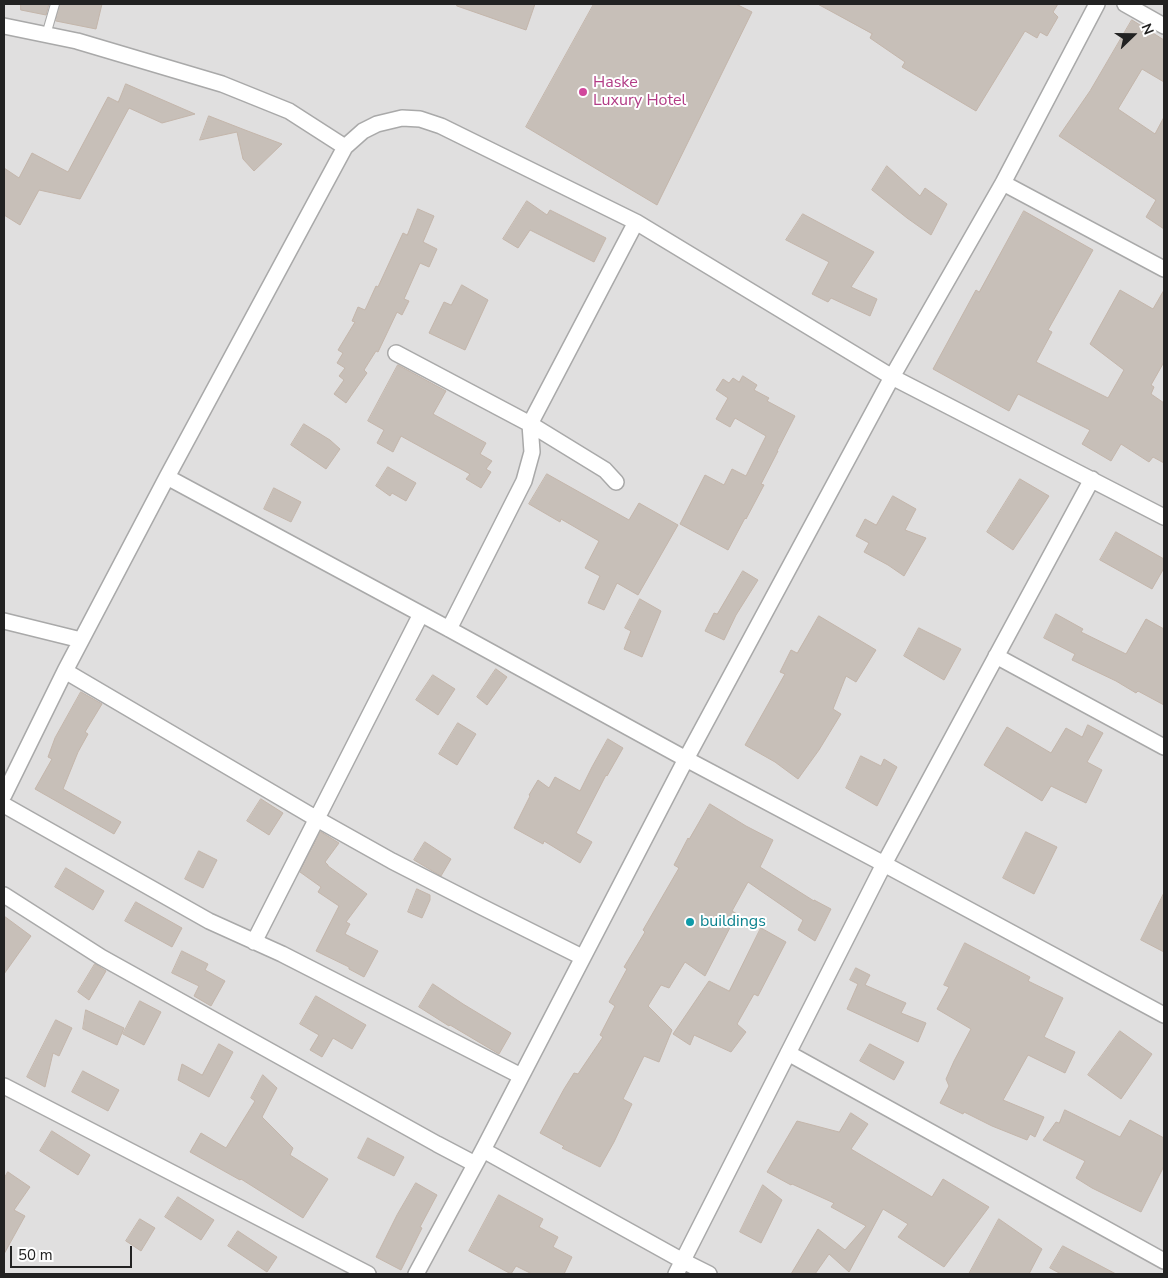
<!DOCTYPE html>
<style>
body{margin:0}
#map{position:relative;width:1168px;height:1278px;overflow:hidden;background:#f2efe9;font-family:"Nunito Sans",sans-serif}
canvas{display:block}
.frame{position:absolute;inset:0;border:5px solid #222;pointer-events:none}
.north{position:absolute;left:1108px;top:10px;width:50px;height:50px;-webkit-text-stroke:4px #fff;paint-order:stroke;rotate:68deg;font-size:14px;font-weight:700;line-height:20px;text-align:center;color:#222}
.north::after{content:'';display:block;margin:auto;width:18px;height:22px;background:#222;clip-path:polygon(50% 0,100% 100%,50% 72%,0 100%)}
.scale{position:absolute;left:10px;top:1246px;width:122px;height:22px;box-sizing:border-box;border:2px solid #222;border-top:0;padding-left:6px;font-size:15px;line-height:18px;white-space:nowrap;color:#222;-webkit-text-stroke:4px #fff;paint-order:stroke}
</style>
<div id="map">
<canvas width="1168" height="1278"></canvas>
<div class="frame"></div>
<div class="north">N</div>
<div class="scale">50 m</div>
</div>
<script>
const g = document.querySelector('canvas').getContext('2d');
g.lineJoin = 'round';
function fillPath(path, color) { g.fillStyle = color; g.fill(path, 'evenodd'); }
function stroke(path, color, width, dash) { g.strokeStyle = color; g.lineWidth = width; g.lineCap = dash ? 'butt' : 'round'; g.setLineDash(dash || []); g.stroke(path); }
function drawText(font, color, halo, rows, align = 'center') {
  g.font = font + ' "Nunito Sans",sans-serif'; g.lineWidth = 4; g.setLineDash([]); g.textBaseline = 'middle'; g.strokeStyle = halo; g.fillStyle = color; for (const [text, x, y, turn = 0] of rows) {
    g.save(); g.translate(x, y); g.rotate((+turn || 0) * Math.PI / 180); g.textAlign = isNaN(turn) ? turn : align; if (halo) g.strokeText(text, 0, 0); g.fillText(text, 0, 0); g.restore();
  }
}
fillPath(new Path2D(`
 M 4,4 L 1164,4 L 1164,1274 L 4,1274 Z`), '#e0dfdf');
const building = new Path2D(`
 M 21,4 L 49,4 L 46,15 L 21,10 Z
 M 60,4 L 102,4 L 96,29 L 56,21 Z
 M 457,4 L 535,4 L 526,30 L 457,6 Z
 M 594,4 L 736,4 L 752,12 L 657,205 L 526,127 Z
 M 818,4 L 1058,4 L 1053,12 L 1058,17 L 1047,36 L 1040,32 L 1037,38 L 1025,31 L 976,111 L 902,67 L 905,62 L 870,38 L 872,34 Z
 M 1132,20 L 1164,40 L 1164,82 L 1142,69 L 1118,109 L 1155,134 L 1164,117 L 1164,229 L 1146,217 L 1156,200 L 1059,136 L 1090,91 Z
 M 126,84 L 195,114 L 162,123 L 129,108 L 80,199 L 39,190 L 20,225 L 4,215 L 4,168 L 19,178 L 32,153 L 68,172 L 108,97 L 118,102 Z
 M 209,116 L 245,130 L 282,144 L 254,171 L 243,159 L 237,132 L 200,140 Z
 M 887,166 L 920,196 L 925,188 L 947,204 L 931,235 L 907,218 L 872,190 Z
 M 527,201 L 547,215 L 550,210 L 606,238 L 594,262 L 530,230 L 518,248 L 503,239 Z
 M 418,209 L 434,216 L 423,242 L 437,249 L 429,267 L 420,263 L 404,299 L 409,301 L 402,315 L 397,312 L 378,352 L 376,351 L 364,370 L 367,373 L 346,403 L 334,394 L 344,380 L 339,376 L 345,368 L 337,363 L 343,353 L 338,350 L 355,322 L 352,321 L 358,307 L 365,310 L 376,286 L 378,287 L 403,233 L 407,235 Z
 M 1024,211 L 1093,250 L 1048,330 L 1052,332 L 1036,362 L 1108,398 L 1124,370 L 1090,344 L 1120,290 L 1153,309 L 1164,290 L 1164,362 L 1151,385 L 1154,387 L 1151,394 L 1164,403 L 1164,463 L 1153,457 L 1149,462 L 1121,444 L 1111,461 L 1082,444 L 1090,430 L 1018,394 L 1009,411 L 933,369 L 976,290 L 979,292 Z
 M 803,214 L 874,252 L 851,287 L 877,299 L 870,316 L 831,298 L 828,302 L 812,294 L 829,262 L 786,240 Z
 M 462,285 L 488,300 L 465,350 L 429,333 L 444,302 L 451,305 Z
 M 398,365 L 446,391 L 433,414 L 486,443 L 480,454 L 492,461 L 486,469 L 491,472 L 481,488 L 466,479 L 470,474 L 401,436 L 393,452 L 377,443 L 384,430 L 368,421 Z
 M 743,376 L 757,385 L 754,390 L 769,398 L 767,401 L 795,416 L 777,451 L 778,451 L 761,484 L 764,485 L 746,519 L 745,518 L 728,550 L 680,524 L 705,475 L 724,485 L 732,469 L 746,476 L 766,436 L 735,418 L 730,427 L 716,419 L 728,398 L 716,390 L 723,379 L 729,383 L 733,378 L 739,382 Z
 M 304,424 L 330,440 L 340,449 L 326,469 L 291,445 Z
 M 388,467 L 416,483 L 406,501 L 392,493 L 390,496 L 376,486 Z
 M 547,474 L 629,520 L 639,503 L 678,525 L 638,595 L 617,583 L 604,610 L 588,603 L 600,576 L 585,568 L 599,541 L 561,519 L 560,522 L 529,504 Z
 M 1020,479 L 1049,496 L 1013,550 L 987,532 Z
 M 274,488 L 301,502 L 291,522 L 264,509 Z
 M 893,496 L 916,509 L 905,530 L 926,538 L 904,576 L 888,565 L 864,552 L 869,543 L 856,536 L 865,519 L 876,525 Z
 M 1116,532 L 1164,559 L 1164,568 L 1152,589 L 1100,560 Z
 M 743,571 L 758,580 L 736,615 L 724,640 L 705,631 L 714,613 L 717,614 Z
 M 640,599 L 661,611 L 642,657 L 624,649 L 631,631 L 625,628 Z
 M 1056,614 L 1083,629 L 1081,632 L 1126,654 L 1146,619 L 1164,629 L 1164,705 L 1138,691 L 1136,693 L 1116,681 L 1072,660 L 1075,654 L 1044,638 Z
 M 819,616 L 876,650 L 856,682 L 846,676 L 833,709 L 841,714 L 819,750 L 798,779 L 775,762 L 745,745 L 785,674 L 780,672 L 791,650 L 797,653 Z
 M 919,628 L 961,649 L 944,680 L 904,656 Z
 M 496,669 L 507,677 L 487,705 L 477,697 Z
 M 433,675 L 455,689 L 438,715 L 416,700 Z
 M 81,692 L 102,704 L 85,732 L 88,734 L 78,752 L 63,789 L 121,822 L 114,834 L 35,789 L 52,759 L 48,757 L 55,738 Z
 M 458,723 L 476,734 L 457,765 L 439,754 Z
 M 1088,725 L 1103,733 L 1087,762 L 1102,770 L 1086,803 L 1051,786 L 1042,801 L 984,765 L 1007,727 L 1051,753 L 1066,728 L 1082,737 Z
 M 608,739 L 623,748 L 607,776 L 606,775 L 576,833 L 592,842 L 580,863 L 544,841 L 543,844 L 514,828 L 530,796 L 529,795 L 538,780 L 549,788 L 555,777 L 580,791 L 592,767 Z
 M 861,756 L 881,766 L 884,759 L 897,767 L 877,806 L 846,788 Z
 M 261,799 L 283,813 L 269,835 L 247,821 Z
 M 710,804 L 746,826 L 773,840 L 760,867 L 814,901 L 814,900 L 831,909 L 815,941 L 798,930 L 803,920 L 748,882 L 732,911 L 737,914 L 705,976 L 685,962 L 669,988 L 661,985 L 648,1006 L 672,1030 L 659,1062 L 644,1056 L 623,1099 L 632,1104 L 614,1142 L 600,1167 L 562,1148 L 564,1146 L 540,1133 L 564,1089 L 574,1073 L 578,1074 L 603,1037 L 600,1035 L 615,1006 L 609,1002 L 627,969 L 624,967 L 645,932 L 643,930 L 679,868 L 674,865 L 688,838 L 689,839 Z
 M 321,832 L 339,843 L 325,862 L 328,865 L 328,866 L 367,894 L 346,922 L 350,924 L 345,934 L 378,951 L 364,977 L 349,969 L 349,967 L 316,951 L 339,906 L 318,892 L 321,887 L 300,872 Z
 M 1026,832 L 1057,847 L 1034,894 L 1003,878 Z
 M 425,842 L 451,859 L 441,876 L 414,860 Z
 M 199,851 L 217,860 L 203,888 L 185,879 Z
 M 66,868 L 104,891 L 93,910 L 55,887 Z
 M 417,889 L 430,895 L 430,900 L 422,918 L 408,912 Z
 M 1164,893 L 1164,952 L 1141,940 Z
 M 136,902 L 182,928 L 172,947 L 125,921 Z
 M 4,916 L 31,936 L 4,974 Z
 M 761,928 L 786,942 L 758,996 L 754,994 L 737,1024 L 746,1032 L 731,1052 L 694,1035 L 690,1045 L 673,1034 L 709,981 L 729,991 Z
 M 965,943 L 1030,977 L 1028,981 L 1063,998 L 1044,1037 L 1075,1052 L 1065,1073 L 1028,1055 L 1003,1100 L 1044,1117 L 1035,1137 L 1030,1134 L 1027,1140 L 992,1126 L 964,1112 L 963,1114 L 940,1103 L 949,1086 L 946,1079 L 954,1061 L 971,1029 L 937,1009 L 949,987 L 944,985 Z
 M 182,951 L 208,964 L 205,970 L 225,981 L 211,1006 L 194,996 L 199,986 L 172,973 Z
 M 95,964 L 106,971 L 89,1000 L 78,992 Z
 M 856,968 L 870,975 L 865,985 L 906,1003 L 901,1013 L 926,1023 L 918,1042 L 847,1009 L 858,984 L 850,980 Z
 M 433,984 L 463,1004 L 511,1033 L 499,1054 L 450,1025 L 449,1026 L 419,1007 Z
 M 316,996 L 366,1025 L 352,1049 L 333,1038 L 322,1057 L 310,1050 L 319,1035 L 300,1024 Z
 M 140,1001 L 161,1012 L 144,1045 L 123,1034 Z
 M 86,1010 L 124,1028 L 117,1045 L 83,1029 Z
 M 56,1020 L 72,1028 L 59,1056 L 53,1053 L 45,1087 L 27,1077 Z
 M 1120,1031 L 1152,1054 L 1121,1099 L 1088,1075 Z
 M 219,1044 L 233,1052 L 209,1097 L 178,1080 L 182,1064 L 202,1075 Z
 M 870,1044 L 904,1062 L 894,1080 L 860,1061 Z
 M 83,1071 L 119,1090 L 108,1111 L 72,1092 Z
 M 263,1075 L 277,1088 L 262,1117 L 293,1148 L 290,1155 L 328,1179 L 303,1218 L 241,1179 L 240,1180 L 190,1152 L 201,1133 L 226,1148 L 255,1101 L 251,1098 Z
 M 1065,1110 L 1120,1137 L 1130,1120 L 1164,1138 L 1164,1166 L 1141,1212 L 1092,1188 L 1076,1178 L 1085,1161 L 1043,1140 L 1056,1122 L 1059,1123 Z
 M 851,1113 L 868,1124 L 851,1149 L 932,1197 L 943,1179 L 989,1207 L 944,1267 L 898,1237 L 908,1224 L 883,1209 L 849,1272 L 829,1254 L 815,1274 L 791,1274 L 818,1229 L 845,1250 L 866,1226 L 831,1207 L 834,1203 L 792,1184 L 791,1185 L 767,1172 L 797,1121 L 839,1132 Z
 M 52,1131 L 90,1155 L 78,1175 L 40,1151 Z
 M 368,1138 L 404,1157 L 394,1176 L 358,1158 Z
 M 8,1172 L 30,1187 L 14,1210 L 25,1216 L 4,1254 L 4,1179 Z
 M 416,1183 L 437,1195 L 420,1227 L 422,1228 L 401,1270 L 376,1257 L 397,1215 Z
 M 763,1185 L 782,1200 L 761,1243 L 740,1232 Z
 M 499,1195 L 543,1219 L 539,1227 L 558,1237 L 553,1247 L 572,1257 L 564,1274 L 532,1274 L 516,1266 L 511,1274 L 469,1251 Z
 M 178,1197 L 214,1220 L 201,1240 L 165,1217 Z
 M 140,1219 L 155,1228 L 141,1251 L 126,1241 Z
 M 999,1219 L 1042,1249 L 1029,1274 L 969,1274 Z
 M 238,1231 L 277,1257 L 267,1272 L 228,1246 Z
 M 1063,1246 L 1116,1274 L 1061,1274 L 1050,1268 Z`);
fillPath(building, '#c7bfb8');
stroke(building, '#c4b6ab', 1);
const lane = new Path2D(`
 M 46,35 L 55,4`);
const street = new Path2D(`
 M 1125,4 L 1164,26
 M 4,26 L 77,41 L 222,84 L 289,111 L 345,147
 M 1003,183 L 1164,269
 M 396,353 L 530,424 L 605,470 L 616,482
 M 167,477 L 449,629 L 686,759 L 884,864 L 1164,1015
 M 4,621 L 81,640
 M 449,629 L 524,481 L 532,452 L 530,424 L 636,222
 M 996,656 L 1164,747
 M 65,671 L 317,819 L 392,861 L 482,907 L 582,957
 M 4,795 L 65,671 L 167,477 L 345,147 L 363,131 L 377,124 L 402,118 L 420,119 L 441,126 L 636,222 L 892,377 L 1164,517
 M 4,805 L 209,921 L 282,954 L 521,1076
 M 4,895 L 101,957 L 437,1144 L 475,1164
 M 254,942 L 421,614
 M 788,1053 L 1164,1261
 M 4,1086 L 368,1274
 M 483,1150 L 683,1261 L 709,1274
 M 416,1274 L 483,1150 L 686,759 L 892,377 L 1003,183 L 1097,4
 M 676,1274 L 884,864 L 1092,479`);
stroke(lane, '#a9a9a9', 10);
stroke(street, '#a9a9a9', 18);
stroke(lane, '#fff', 8);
stroke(street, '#fff', 15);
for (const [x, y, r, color] of [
 [583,92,5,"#d1479c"],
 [690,922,5,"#0f9aa8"]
]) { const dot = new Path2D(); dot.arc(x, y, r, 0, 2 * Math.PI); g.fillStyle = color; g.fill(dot); stroke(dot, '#fff', 2); }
drawText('16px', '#b23c85', '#fff', [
 ["Haske",593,83],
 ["Luxury Hotel",593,101]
], 'left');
drawText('16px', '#0d838f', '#fff', [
 ["buildings",700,922]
], 'left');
</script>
